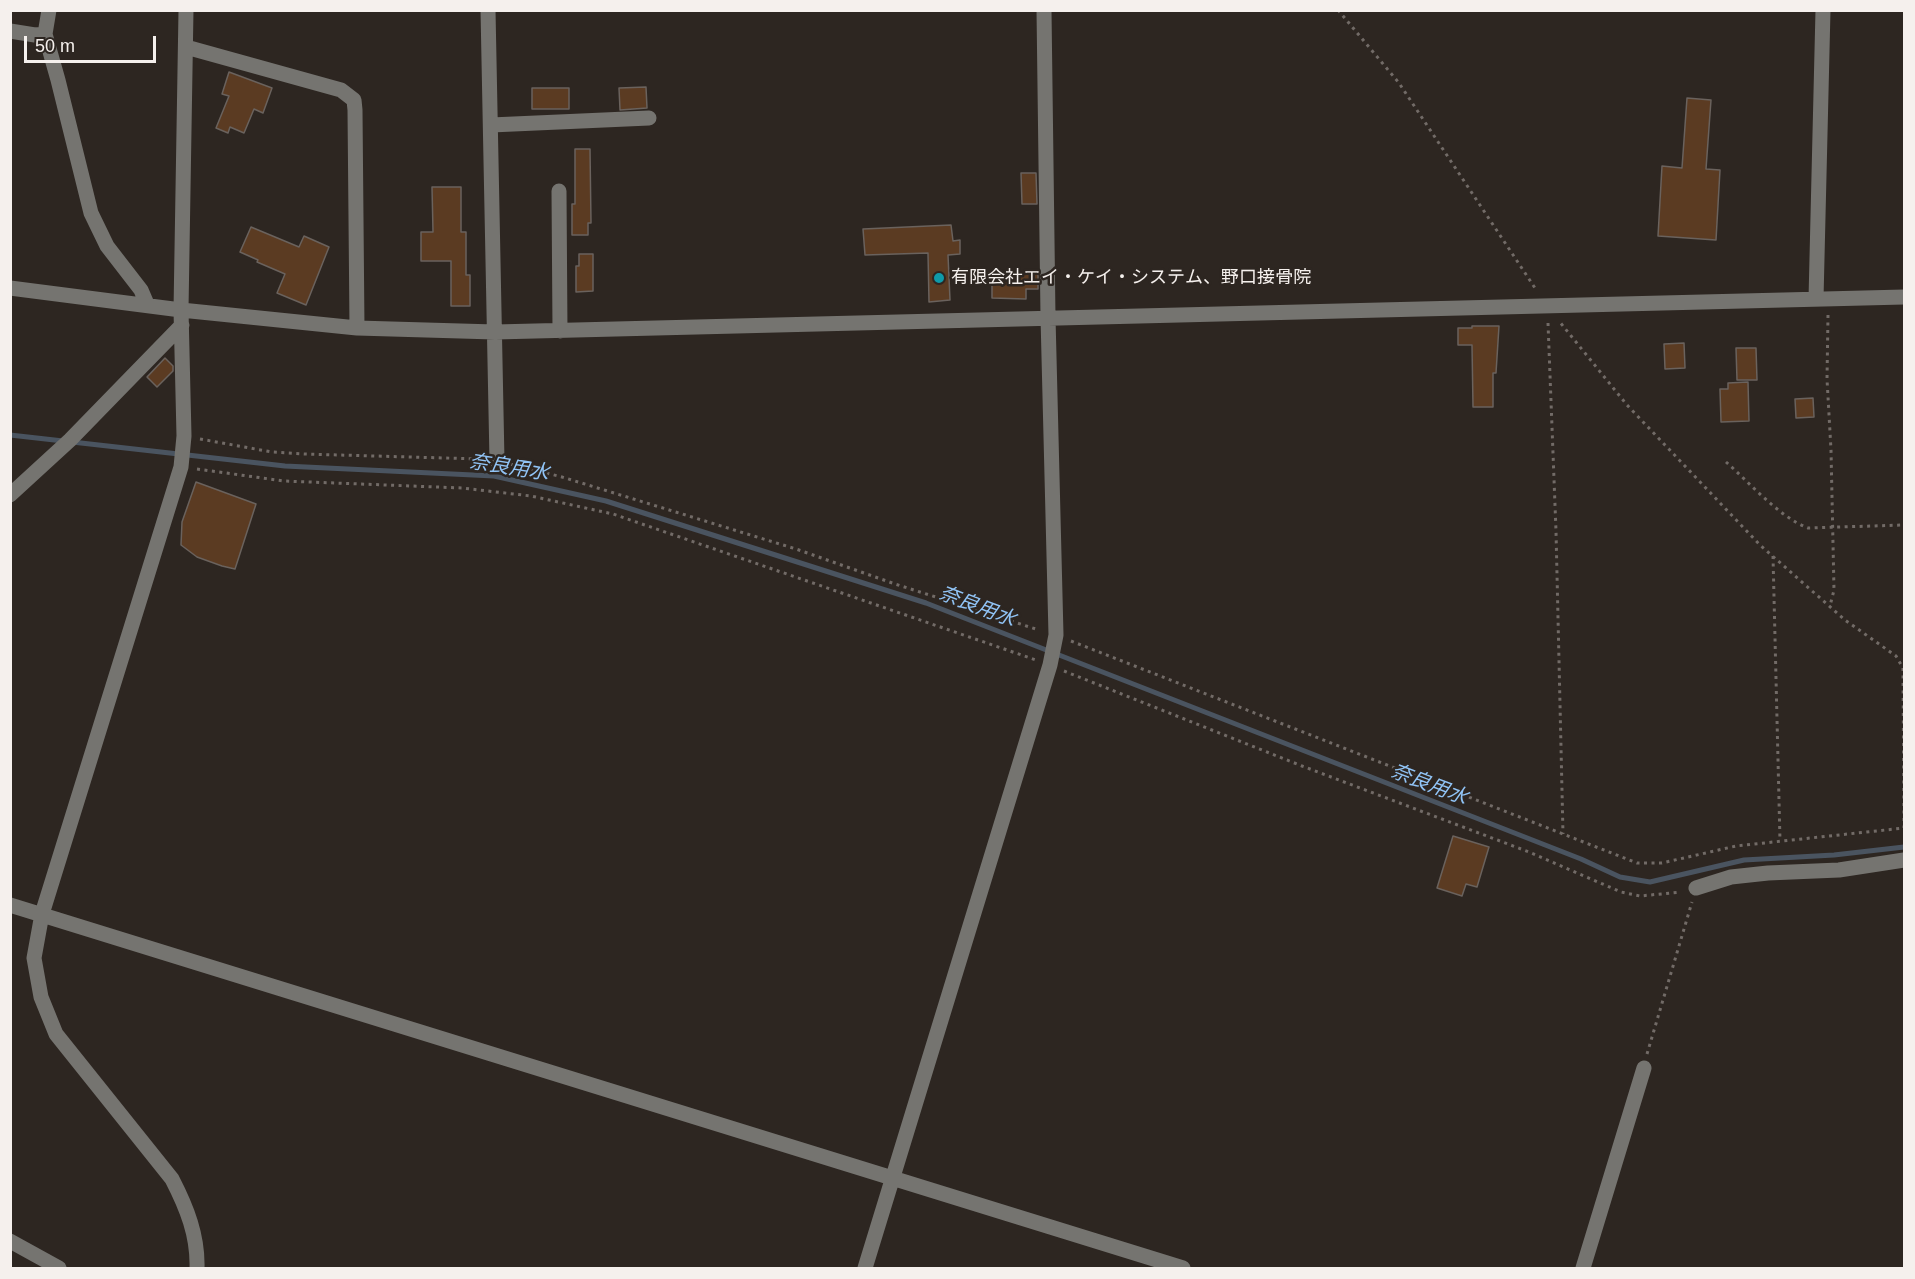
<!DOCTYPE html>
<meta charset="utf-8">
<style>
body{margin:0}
#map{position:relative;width:1915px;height:1279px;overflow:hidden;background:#2d2621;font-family:Arial,sans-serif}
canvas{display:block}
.frame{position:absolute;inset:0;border:12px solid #f5f0ed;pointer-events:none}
.scale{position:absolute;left:24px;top:36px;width:132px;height:27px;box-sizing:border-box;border:3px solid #f5f0ed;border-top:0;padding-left:8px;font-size:18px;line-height:21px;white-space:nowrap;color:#f5f0ed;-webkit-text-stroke:4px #2d2621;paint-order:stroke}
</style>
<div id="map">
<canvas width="1915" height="1279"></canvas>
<div class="frame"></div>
<div class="scale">50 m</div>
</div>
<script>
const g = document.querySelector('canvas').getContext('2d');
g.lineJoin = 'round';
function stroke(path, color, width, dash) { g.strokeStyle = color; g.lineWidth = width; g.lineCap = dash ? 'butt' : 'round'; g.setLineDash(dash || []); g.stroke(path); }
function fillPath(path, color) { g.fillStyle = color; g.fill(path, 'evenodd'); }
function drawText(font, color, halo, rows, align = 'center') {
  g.font = font + ' Arial,"Noto Sans JP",sans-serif'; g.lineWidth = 5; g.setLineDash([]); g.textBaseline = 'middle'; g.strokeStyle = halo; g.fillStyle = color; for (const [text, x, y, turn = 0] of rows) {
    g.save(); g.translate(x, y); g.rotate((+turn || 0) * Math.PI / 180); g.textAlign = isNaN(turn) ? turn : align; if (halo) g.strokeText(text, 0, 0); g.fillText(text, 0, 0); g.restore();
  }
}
stroke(new Path2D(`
 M 10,435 L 285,466 L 494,476 L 606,501 L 926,603 L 1581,859 L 1620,877 L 1650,882 L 1744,860 L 1834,855 L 1904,847`), '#4a5460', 5);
const building = new Path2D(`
 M 229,72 L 272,88 L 263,113 L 254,109 L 244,133 L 230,127 L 228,133 L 216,128 L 229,96 L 222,94 Z
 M 646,87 L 647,108 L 620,110 L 619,88 Z
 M 532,88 L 569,88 L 569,109 L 532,109 Z
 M 1687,98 L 1711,100 L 1706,169 L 1720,170 L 1716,240 L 1658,236 L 1662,166 L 1682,168 Z
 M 575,149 L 590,149 L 591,223 L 588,223 L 588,235 L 572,235 L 572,204 L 575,204 Z
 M 1021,173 L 1036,173 L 1037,204 L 1022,204 Z
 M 432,187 L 461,187 L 461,232 L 466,232 L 466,275 L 470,275 L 470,306 L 451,306 L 451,261 L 421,261 L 421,232 L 433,232 Z
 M 951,225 L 953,241 L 960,240 L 960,254 L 948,255 L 950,300 L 929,302 L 928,253 L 865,255 L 863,229 Z
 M 251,227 L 299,247 L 304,236 L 329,247 L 306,305 L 277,293 L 285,274 L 257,262 L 258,260 L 240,252 Z
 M 579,254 L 593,254 L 593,291 L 576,292 L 576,266 L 579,266 Z
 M 992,273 L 1038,273 L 1038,289 L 1026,289 L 1026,299 L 992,298 Z
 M 1472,326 L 1499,326 L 1496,373 L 1493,373 L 1493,407 L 1473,407 L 1472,345 L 1458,345 L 1458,328 L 1472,328 Z
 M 1684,343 L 1685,368 L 1665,369 L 1664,344 Z
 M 1736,348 L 1756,348 L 1757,380 L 1737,380 Z
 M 165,358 L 173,366 L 173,371 L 157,387 L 147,377 Z
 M 1748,382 L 1749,421 L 1721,422 L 1720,389 L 1728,389 L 1728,383 Z
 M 1813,398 L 1814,417 L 1796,418 L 1795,399 Z
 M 196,482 L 256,504 L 235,569 L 222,566 L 197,557 L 181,545 L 182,522 Z
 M 1453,836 L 1489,847 L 1477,887 L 1466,884 L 1462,896 L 1437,888 Z`);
fillPath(building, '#5b3b22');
stroke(building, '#6a625d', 1.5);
stroke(new Path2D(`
 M 1338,10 L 1399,83 L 1537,291
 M 1828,315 L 1827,379 L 1831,450 L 1834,590 L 1830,606
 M 1548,323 L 1556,531 L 1563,834
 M 200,439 L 272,452 L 304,454 L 480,459
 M 1726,462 C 1750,483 1779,517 1808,528 L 1904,525
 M 510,464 L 562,477 L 796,549 L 895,584 L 1039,630
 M 197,469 L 284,481 L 462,488 L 531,496 L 613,514 L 1036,660
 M 1773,556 L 1780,841
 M 1071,641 L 1637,863 L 1662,863 L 1736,846 L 1904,828 L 1903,668 L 1896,656 L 1845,620 L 1760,545 L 1627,405 L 1559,321
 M 1064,671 L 1302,766 L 1529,852 L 1621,892 L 1640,896 L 1681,892
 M 1647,1054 L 1692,902`), '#726b67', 3, [3, 4.5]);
stroke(new Path2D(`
 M 49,10 L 45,34 L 58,80 L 91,213 L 107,246 L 141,290 L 147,304
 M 186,10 L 181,310 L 184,436 L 181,467 L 42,914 L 34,958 L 41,997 L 56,1034 L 172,1179 C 187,1208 198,1236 197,1268
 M 488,10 L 497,461
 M 10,31 L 35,35 L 45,34
 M 186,47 L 341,90 L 354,100 L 355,110 L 357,328
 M 491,125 L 649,118
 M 559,191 L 560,331
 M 10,288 L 181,310 L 357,328 L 495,332 L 1904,297
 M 1816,299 L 1823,10
 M 10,495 L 70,440 L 182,325
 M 1696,888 L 1731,877 L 1768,873 L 1839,870 L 1904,860
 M 10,905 L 1183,1268
 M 10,1241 L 59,1268
 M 865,1268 L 1050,665 L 1056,635 L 1048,317 L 1044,10
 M 1583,1268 L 1644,1068`), '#757470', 15);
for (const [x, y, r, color] of [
 [939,278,6,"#0f9aa8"]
]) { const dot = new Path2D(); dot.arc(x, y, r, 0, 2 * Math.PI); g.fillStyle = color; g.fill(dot); stroke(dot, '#2d2621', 2); }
drawText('18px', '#f5f0ed', '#2d2621', [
 ["有限会社エイ・ケイ・システム、野口接骨院",951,278]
], 'left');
drawText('italic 20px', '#91c4f6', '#2d2621', [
 ["奈良用水",509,468,9],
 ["奈良用水",977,607,21],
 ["奈良用水",1429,785,21]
]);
</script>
